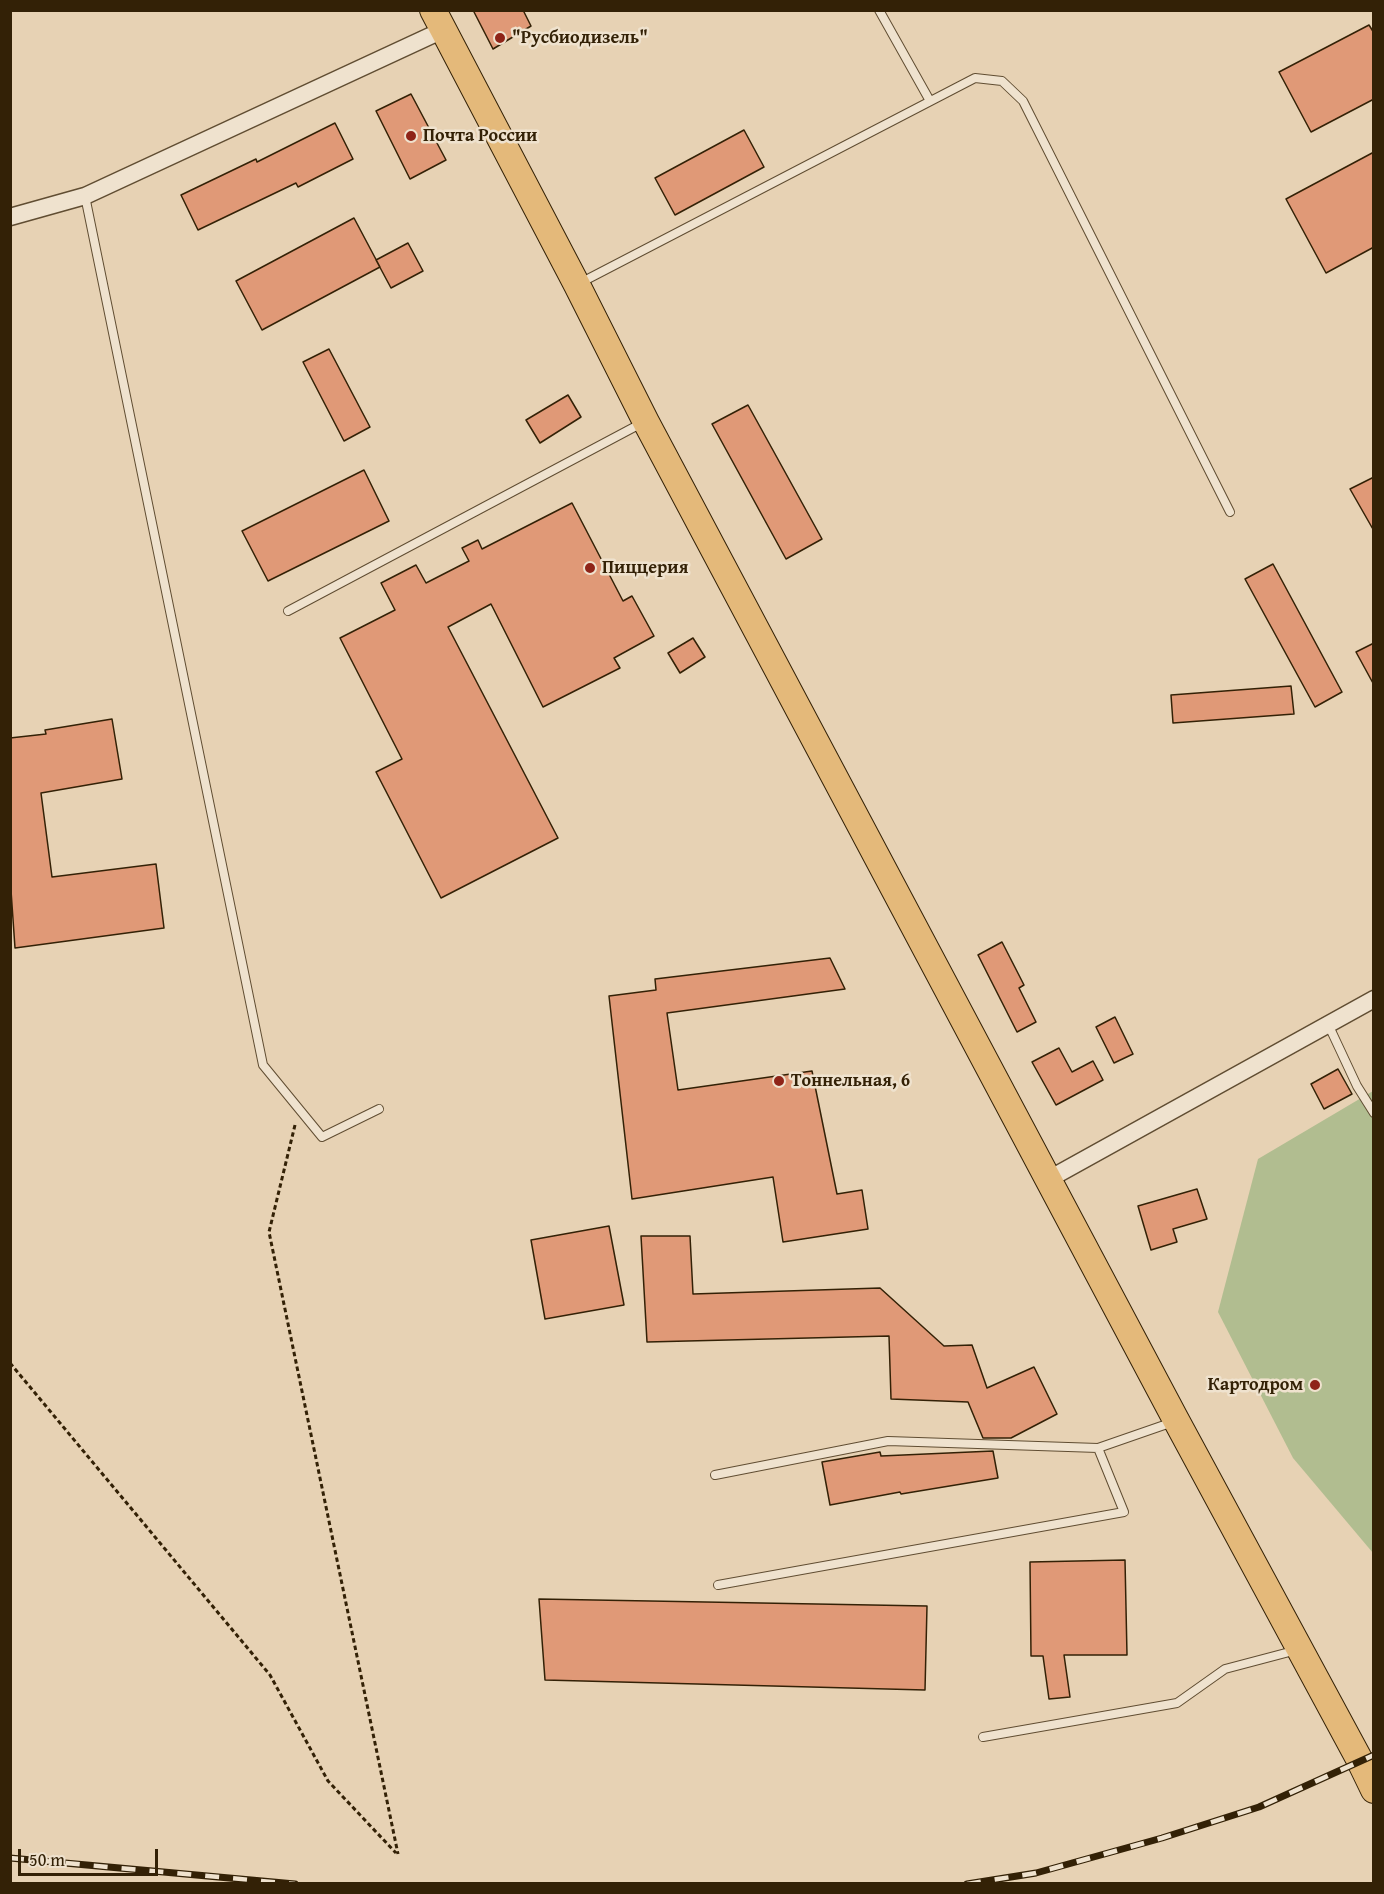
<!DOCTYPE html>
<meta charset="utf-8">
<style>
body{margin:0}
#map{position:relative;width:1384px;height:1894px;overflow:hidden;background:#e7d2b4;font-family:"Gentium Book Plus",serif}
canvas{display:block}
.frame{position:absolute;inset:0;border:12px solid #332106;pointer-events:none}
.scale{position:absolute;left:18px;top:1849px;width:140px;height:27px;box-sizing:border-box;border:3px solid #332106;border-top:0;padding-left:8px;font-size:18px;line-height:21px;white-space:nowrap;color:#332106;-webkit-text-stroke:4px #efe2ce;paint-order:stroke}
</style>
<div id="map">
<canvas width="1384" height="1894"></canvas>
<div class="frame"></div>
<div class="scale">50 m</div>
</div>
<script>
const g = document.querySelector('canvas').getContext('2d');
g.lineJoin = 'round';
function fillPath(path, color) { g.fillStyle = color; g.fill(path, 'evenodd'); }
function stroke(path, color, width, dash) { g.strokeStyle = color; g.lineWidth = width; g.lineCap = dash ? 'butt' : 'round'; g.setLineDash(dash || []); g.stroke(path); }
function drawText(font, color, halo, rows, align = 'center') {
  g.font = font + ' "Gentium Book Plus",serif'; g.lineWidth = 5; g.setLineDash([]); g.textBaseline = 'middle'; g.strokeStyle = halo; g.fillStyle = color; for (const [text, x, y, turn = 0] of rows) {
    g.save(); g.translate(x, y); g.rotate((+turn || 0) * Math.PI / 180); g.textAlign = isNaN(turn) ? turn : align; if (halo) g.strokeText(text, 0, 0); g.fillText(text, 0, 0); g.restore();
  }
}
fillPath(new Path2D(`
 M 1373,1091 L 1373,1553 L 1293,1458 L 1218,1312 L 1258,1159 Z`), '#b1bd90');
const building = new Path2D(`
 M 473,10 L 523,10 L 531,26 L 493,49 Z
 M 1369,25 L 1374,33 L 1374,99 L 1311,132 L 1279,72 Z
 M 411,94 L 446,160 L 410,179 L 376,111 Z
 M 335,123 L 353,159 L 298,187 L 296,183 L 198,230 L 181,195 L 256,159 L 257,162 Z
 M 744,130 L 764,167 L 675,215 L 655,178 Z
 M 1374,152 L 1374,247 L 1326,273 L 1286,199 Z
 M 354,218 L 380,267 L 262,330 L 236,281 Z
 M 408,243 L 423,271 L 391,288 L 376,260 Z
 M 329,349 L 370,427 L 344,441 L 303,362 Z
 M 568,395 L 581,417 L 540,443 L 526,420 Z
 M 748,405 L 822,539 L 786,559 L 712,424 Z
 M 364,470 L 389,521 L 268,581 L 242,531 Z
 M 1374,477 L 1374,531 L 1350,489 Z
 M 572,503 L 623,601 L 632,596 L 654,636 L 614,658 L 620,668 L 543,707 L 491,604 L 448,627 L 558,838 L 441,898 L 376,772 L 402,759 L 340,638 L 395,610 L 381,583 L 416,565 L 426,583 L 469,561 L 462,548 L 478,540 L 482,549 Z
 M 1273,564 L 1342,692 L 1315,707 L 1245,579 Z
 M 693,638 L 705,657 L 680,673 L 668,653 Z
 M 1374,643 L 1374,685 L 1356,652 Z
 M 1291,686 L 1294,714 L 1173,723 L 1171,695 Z
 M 112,719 L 122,779 L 41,793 L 52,877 L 156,864 L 164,928 L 15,948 L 10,876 L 10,738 L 46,734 L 45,730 Z
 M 1002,942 L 1024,985 L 1019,988 L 1036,1022 L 1017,1032 L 978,955 Z
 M 830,958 L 845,989 L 667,1013 L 678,1090 L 812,1071 L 837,1194 L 862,1190 L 868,1229 L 783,1242 L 773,1177 L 632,1199 L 609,996 L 656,990 L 655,979 Z
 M 1115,1017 L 1133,1054 L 1114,1063 L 1096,1027 Z
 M 1059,1048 L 1072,1072 L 1093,1061 L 1103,1080 L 1056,1105 L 1032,1062 Z
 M 1338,1069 L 1352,1094 L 1324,1109 L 1311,1084 Z
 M 1197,1189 L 1207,1219 L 1173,1229 L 1177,1242 L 1151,1250 L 1138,1206 Z
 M 609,1226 L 624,1305 L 545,1319 L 531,1240 Z
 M 641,1236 L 690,1236 L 693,1294 L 880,1288 L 944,1346 L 972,1345 L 987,1388 L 1034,1367 L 1057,1414 L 1011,1438 L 983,1438 L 968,1402 L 891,1399 L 889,1336 L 647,1342 Z
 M 993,1451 L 998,1478 L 901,1494 L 900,1492 L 830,1505 L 822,1462 L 880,1452 L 881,1456 Z
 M 1125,1560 L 1127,1655 L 1064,1655 L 1070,1697 L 1049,1699 L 1043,1656 L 1031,1656 L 1030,1562 Z
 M 539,1599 L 927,1606 L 925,1690 L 545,1680 Z`);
fillPath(building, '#e09977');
stroke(building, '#332106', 1.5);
const lane = new Path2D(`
 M 879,10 L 930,101
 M 85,196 L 263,1065 L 322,1137 L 379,1109
 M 580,283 L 975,78 L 1002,81 L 1023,101 L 1230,512
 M 288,611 L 642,423
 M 1328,1024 L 1357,1086 L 1374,1113
 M 715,1475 L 888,1441 L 1098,1448 L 1173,1422
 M 718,1585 L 1124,1512 L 1098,1448
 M 983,1737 L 1177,1703 L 1225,1669 L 1297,1650`);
const street = new Path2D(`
 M 10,217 L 85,196 L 443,30
 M 1049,1179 L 1374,999`);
const primary = new Path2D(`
 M 433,10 L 577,285 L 646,422 L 1176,1420 L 1358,1757 L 1374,1790`);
stroke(lane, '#604d32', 10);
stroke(street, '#604d32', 19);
stroke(primary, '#332106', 28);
stroke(new Path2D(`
 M 295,1125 L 269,1232 L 398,1854
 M 10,1363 L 270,1675 L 328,1781 L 396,1853`), '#332106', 3, [4.5, 3]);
stroke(lane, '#efe2ce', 8);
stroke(street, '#efe2ce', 16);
stroke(primary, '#e4b97a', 26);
const rail = new Path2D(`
 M 10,1858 L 295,1884
 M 967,1884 L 1036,1873 L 1162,1838 L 1259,1807 L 1374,1755`);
stroke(rail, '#332106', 7);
stroke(rail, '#efe2ce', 4.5, [14]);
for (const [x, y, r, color] of [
 [500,38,6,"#8f2418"],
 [411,136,6,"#8f2418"],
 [590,568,6,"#8f2418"],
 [779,1081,6,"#8f2418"],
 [1315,1385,6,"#8f2418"]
]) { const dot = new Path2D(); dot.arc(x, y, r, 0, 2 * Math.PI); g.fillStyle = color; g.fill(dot); stroke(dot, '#efe2ce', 2); }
drawText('bold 18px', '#332106', '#efe2ce', [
 ["\"Русбиодизель\"",512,38],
 ["Почта России",423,136],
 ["Пиццерия",602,568],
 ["Тоннельная, 6",791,1081],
 ["Картодром",1303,1385,"right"]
], 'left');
</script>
